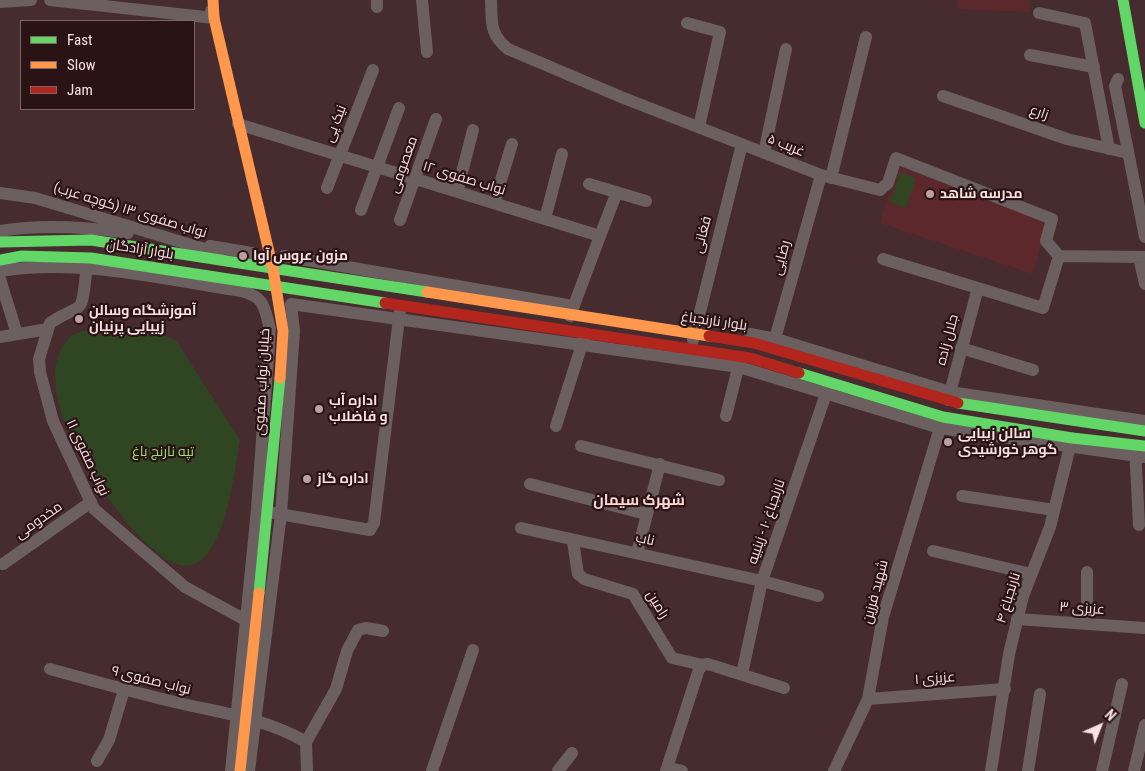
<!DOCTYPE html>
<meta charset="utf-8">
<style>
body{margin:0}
#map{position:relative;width:1145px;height:771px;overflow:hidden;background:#462c2e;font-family:"Roboto Condensed",sans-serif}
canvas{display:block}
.legend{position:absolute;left:20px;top:20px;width:175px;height:90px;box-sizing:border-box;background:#291314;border:1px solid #7d6566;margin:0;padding:6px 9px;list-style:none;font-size:15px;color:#fbe0e1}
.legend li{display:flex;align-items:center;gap:10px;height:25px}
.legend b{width:25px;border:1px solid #7d6566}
.north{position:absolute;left:1075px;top:701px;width:50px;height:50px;-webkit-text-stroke:4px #291314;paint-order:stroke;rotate:44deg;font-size:14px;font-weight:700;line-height:20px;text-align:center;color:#fbe0e1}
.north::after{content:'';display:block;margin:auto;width:18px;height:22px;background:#fbe0e1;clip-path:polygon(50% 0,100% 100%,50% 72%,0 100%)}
</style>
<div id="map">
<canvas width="1145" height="771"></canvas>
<ul class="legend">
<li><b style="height:6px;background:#63d668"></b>Fast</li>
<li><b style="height:6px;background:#ff974d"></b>Slow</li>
<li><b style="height:6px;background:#b3261e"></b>Jam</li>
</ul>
<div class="north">N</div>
</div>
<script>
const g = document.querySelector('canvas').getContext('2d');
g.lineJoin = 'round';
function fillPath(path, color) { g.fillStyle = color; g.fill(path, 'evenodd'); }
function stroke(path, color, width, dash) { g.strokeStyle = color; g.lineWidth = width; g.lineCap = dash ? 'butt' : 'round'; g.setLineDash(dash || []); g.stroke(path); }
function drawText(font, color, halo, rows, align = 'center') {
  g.font = font + ' "Roboto Condensed",Cairo,sans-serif'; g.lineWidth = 4.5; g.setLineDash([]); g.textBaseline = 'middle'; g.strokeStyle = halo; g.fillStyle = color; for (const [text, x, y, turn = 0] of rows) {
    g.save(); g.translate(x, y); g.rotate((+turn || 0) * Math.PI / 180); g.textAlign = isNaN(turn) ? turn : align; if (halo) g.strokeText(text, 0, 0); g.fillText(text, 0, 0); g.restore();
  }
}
fillPath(new Path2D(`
 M 958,0 L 1029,0 L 1029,12 L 958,9 Z
 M 897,166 L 1047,222 L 1033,274 L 880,223 Z`), '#5c282c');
fillPath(new Path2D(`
 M 900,172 L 916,178 L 906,208 L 890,202 Z
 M 123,325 L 160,333 L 177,342 L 240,440 C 234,472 227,546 197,563 C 157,587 74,452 64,421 C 57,401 49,367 62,348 C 65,344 68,338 71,336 C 86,328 107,328 123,325 Z`), '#304522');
stroke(new Path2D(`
 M 50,0 L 214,18 L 211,11
 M 377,0 L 377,7
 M 422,0 L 427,52
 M 491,0 C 492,22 489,34 508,49 L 621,97 L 821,175 L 880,190 L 888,183 L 896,158 L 1052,219 L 1046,241 L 1059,256
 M 0,2 L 31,0
 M 1039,13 L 1085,23 L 1109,149
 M 687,23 L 720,32 L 699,127
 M 1030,55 L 1094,67
 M 1118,79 L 1115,86 L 1145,237
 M 943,96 L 1067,139 L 1128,153
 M 238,124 L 600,236 L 570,316
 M 764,153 L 786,49
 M 831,178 L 866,37
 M 589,184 L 646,201
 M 327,188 L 373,70
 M 457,192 L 473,130
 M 0,193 L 35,198 L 218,253
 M 494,203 L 512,144
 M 361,210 L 399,108
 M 545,219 L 562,154
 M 400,220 L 436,119
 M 0,231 C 42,224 86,227 128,233
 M 600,236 L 617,192
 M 210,246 L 252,253
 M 284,256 L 567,305
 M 1059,256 L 1145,257
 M 1139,257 L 1145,284
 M 883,259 L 1043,308 L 1059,256
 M 0,271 C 79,258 162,279 241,291 C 265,297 264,307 270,329 L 257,509 L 231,771
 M 86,274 C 81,319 83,301 50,323 L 39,359 L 40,372 L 53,421 L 94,509 L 185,587 L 251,623
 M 0,279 L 17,334
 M 750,334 L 776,339 L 950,392 L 1145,421
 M 0,337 L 48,329
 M 693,340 L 742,144
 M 773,346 L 821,175
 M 961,348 L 1033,370
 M 948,400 L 978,288
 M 726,416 L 740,360
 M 556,426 L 584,338
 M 581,446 L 719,480
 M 1135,447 L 1139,525
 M 530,484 L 646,514
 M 962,496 L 1054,510
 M 274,513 L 370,530 L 374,523 L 400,310
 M 521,528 L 762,581 L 818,596
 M 573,542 L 578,574 L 584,579 L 633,594 L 672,658 L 703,665 L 708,664 L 784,688
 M 933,551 L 1031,574
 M 637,553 L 660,464
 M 3,564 L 91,502
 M 1087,572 L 1087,624
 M 1017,619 L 1145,628
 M 50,669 C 93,681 136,693 179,703 C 222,713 268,719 306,742
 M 742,674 L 762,581 L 829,385
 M 868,699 L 1005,689
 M 97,761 L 109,740 L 124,690
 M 667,768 L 682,771
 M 249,771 L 281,514 L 294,331 L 291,304 L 739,367 L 940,428 L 1145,457
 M 307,771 L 306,742 L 336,689 L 347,651 L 358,630 L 366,628 L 383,631
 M 432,771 L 473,650
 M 558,771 L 572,753
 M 666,771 L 699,669 L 703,665
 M 834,771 L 868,699 L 883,617 L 942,421
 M 991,771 L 1009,654 L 1023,596 L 1050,527 L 1072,438
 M 1028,771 L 1040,694
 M 1102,771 L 1122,684
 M 1134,771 L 1145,725`), '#6b5f60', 12);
stroke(new Path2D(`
 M 1123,0 L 1145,123
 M 0,242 L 91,240 L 427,292
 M 0,260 L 22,256 L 91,258 L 385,303
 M 799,373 L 943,417 L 1072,438 L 1145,446
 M 958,403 L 1145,431
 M 259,593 L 280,378`), '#63d668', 11);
stroke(new Path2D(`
 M 213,0 L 214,18 L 273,269 L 283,331 L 280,378
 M 427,292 L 709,336
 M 240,771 L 259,593`), '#ff974d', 11);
stroke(new Path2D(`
 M 385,303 L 750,358 L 799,373
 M 709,336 L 754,343 L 958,403`), '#b3261e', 11);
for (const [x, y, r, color] of [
 [930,194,5,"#bca1a2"],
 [243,256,5,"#bca1a2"],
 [79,319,5,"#bca1a2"],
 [319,409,5,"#bca1a2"],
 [948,442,5,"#bca1a2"],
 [307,479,5,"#bca1a2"]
]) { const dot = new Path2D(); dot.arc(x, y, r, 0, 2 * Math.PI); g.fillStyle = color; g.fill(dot); stroke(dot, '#291314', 2); }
drawText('14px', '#fbe0e1', '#291314', [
 ["زارع",1039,113,19],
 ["نیک پی",336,124,-69],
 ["غریب ۵",786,146,22],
 ["معصومی",404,165,-70],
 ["نواب صفوی ۱۲",464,179,17],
 ["نواب صفوی ۱۳ (کوچه عرب)",130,211,17],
 ["فغانی",703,235,-76],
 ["بلوار آزادگان",140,250,9],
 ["رضایی",782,258,-75],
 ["بلوار نارنجباغ",714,322,8],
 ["جلال زاده",948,340,-75],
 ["خیابان نواب صفوی",263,382,-87],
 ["نواب صفوی ۱۱",87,458,65],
 ["مخدومی",39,521,-35],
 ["نارنجباغ ۱۰ - زینبیه",767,522,-71],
 ["ناب",645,540,12],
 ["شهید فرزین",876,592,-75],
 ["نارنجباغ ۴",1009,598,-73],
 ["رامین",657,605,58],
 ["عزیزی ۳",1082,609,4],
 ["عزیزی ۱",935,679,-4],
 ["نواب صفوی ۹",151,681,14]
]);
drawText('bold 14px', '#fbe0e1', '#291314', [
 ["مدرسه شاهد",940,194],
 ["مزون عروس آوا",253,256],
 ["آموزشگاه وسالن",89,311],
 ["زیبایی پرنیان",89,327],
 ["اداره آب",329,401],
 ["و فاضلاب",329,417],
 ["سالن زیبایی",958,434],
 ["گوهر خورشیدی",958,450],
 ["اداره گاز",317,479]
], 'left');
drawText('14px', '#9bde7c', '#291314', [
 ["تپه نارنج باغ",163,452]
]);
drawText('bold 15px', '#ffd7d8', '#291314', [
 ["شهرک سیمان",639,501]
]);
</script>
